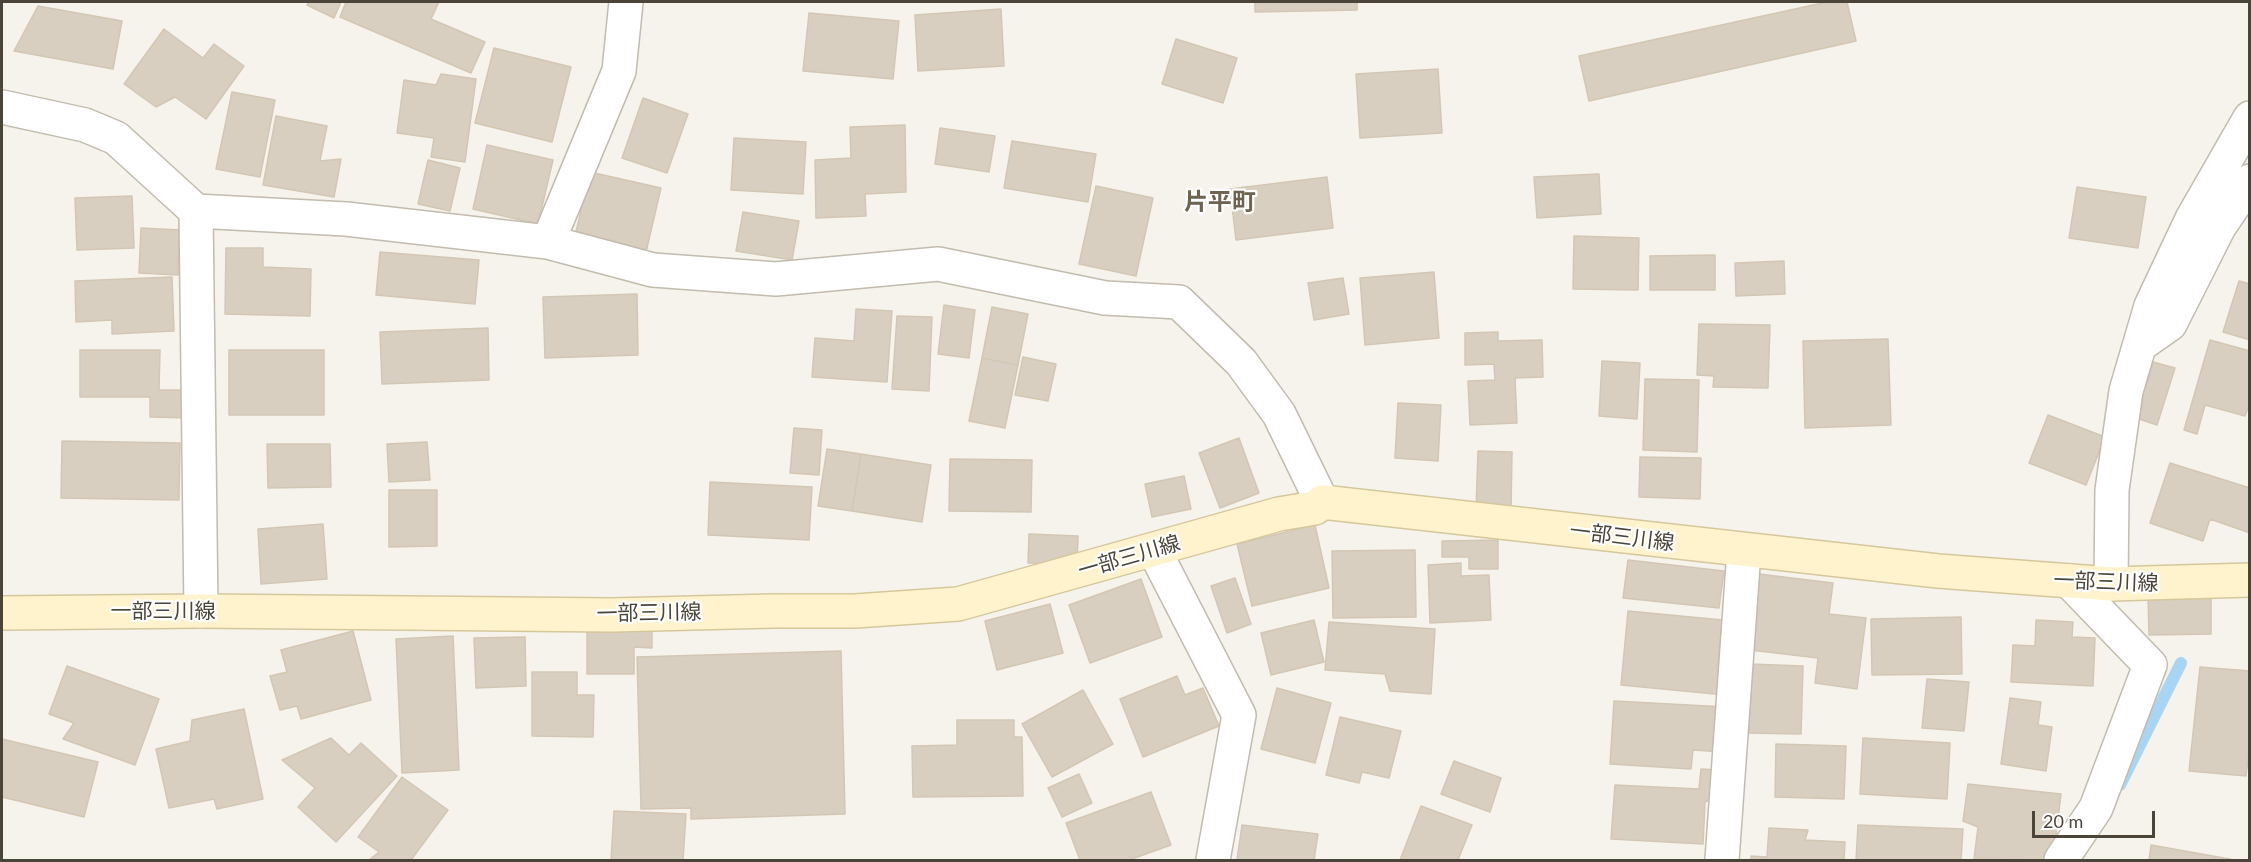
<!DOCTYPE html>
<meta charset="utf-8">
<style>
body{margin:0}
#map{position:relative;width:2251px;height:862px;overflow:hidden;background:#f6f3ec;font-family:Lato,sans-serif}
canvas{display:block}
.frame{position:absolute;inset:0;border:3px solid #4b4439;pointer-events:none}
.scale{position:absolute;left:2032px;top:811px;width:123px;height:27px;box-sizing:border-box;border:3px solid #4b4439;border-top:0;padding-left:8px;font-size:18px;line-height:21px;white-space:nowrap;color:#4b4439;-webkit-text-stroke:4px #fff;paint-order:stroke}
</style>
<div id="map">
<canvas width="2251" height="862"></canvas>
<div class="frame"></div>
<div class="scale">20 m</div>
</div>
<script>
const g = document.querySelector('canvas').getContext('2d');
g.lineJoin = 'round';
function stroke(path, color, width, dash) { g.strokeStyle = color; g.lineWidth = width; g.lineCap = dash ? 'butt' : 'round'; g.setLineDash(dash || []); g.stroke(path); }
function fillPath(path, color) { g.fillStyle = color; g.fill(path, 'evenodd'); }
function drawText(font, color, halo, rows, align = 'center') {
  g.font = font + ' Lato,"Noto Sans JP",sans-serif'; g.lineWidth = 4.5; g.setLineDash([]); g.textBaseline = 'middle'; g.strokeStyle = halo; g.fillStyle = color; for (const [text, x, y, turn = 0] of rows) {
    g.save(); g.translate(x, y); g.rotate((+turn || 0) * Math.PI / 180); g.textAlign = isNaN(turn) ? turn : align; if (halo) g.strokeText(text, 0, 0); g.fillText(text, 0, 0); g.restore();
  }
}
stroke(new Path2D(`
 M 2120,785 L 2181,663`), '#a9d4f2', 12);
const building = new Path2D(`
 M 309,2 L 341,2 L 334,18 L 307,5 Z
 M 346,2 L 439,2 L 431,19 L 485,42 L 471,73 L 340,17 Z
 M 1255,2 L 1357,2 L 1357,10 L 1255,12 Z
 M 1827,2 L 1847,2 L 1856,41 L 1589,101 L 1579,56 Z
 M 38,6 L 122,21 L 113,69 L 14,51 Z
 M 1001,9 L 1004,66 L 918,71 L 915,15 Z
 M 809,13 L 899,21 L 893,79 L 803,71 Z
 M 164,29 L 203,58 L 214,44 L 244,66 L 206,119 L 175,97 L 156,107 L 124,84 Z
 M 1176,39 L 1237,58 L 1223,103 L 1162,84 Z
 M 494,48 L 571,67 L 552,142 L 475,123 Z
 M 1438,69 L 1442,133 L 1360,138 L 1356,74 Z
 M 441,74 L 476,79 L 465,162 L 431,157 L 434,138 L 397,133 L 404,80 L 436,85 Z
 M 232,92 L 275,100 L 260,177 L 216,169 Z
 M 643,98 L 688,114 L 667,173 L 622,158 Z
 M 276,116 L 327,126 L 320,161 L 341,159 L 334,197 L 263,185 Z
 M 905,125 L 906,192 L 865,194 L 866,216 L 816,218 L 815,160 L 851,158 L 850,127 Z
 M 940,128 L 995,136 L 989,172 L 935,164 Z
 M 734,138 L 806,142 L 803,194 L 731,190 Z
 M 1012,141 L 1096,154 L 1088,202 L 1004,188 Z
 M 487,145 L 553,160 L 538,224 L 473,209 Z
 M 428,160 L 460,168 L 450,211 L 418,204 Z
 M 590,172 L 661,188 L 646,252 L 575,236 Z
 M 1599,174 L 1601,214 L 1537,218 L 1534,177 Z
 M 1327,177 L 1333,228 L 1236,240 L 1230,189 Z
 M 1096,186 L 1153,198 L 1136,276 L 1079,264 Z
 M 2077,187 L 2146,197 L 2138,248 L 2069,238 Z
 M 132,196 L 134,248 L 77,250 L 75,198 Z
 M 743,212 L 799,221 L 792,260 L 736,251 Z
 M 141,228 L 180,230 L 178,275 L 139,273 Z
 M 1574,236 L 1639,238 L 1638,290 L 1573,289 Z
 M 226,248 L 263,248 L 263,267 L 311,269 L 310,316 L 225,314 Z
 M 380,252 L 479,260 L 475,304 L 376,295 Z
 M 1715,255 L 1715,290 L 1650,290 L 1650,256 Z
 M 1784,261 L 1785,294 L 1736,296 L 1735,263 Z
 M 1434,272 L 1439,338 L 1365,345 L 1360,278 Z
 M 172,277 L 174,331 L 112,334 L 112,320 L 76,322 L 75,281 Z
 M 1343,278 L 1349,314 L 1314,320 L 1308,283 Z
 M 2239,281 L 2250,284 L 2250,340 L 2223,332 Z
 M 637,294 L 638,355 L 545,358 L 543,297 Z
 M 944,305 L 975,310 L 969,358 L 938,354 Z
 M 992,307 L 1028,314 L 1018,365 L 982,358 Z
 M 856,309 L 892,311 L 887,382 L 812,377 L 815,338 L 854,341 Z
 M 897,316 L 932,317 L 929,391 L 892,389 Z
 M 1699,324 L 1770,325 L 1768,388 L 1713,387 L 1714,376 L 1697,375 Z
 M 488,328 L 489,380 L 382,384 L 380,332 Z
 M 1498,332 L 1498,341 L 1542,340 L 1543,377 L 1515,378 L 1517,423 L 1470,425 L 1468,381 L 1495,380 L 1494,364 L 1465,365 L 1465,333 Z
 M 1888,339 L 1891,425 L 1805,428 L 1803,341 Z
 M 2210,340 L 2250,351 L 2250,402 L 2245,416 L 2205,405 L 2197,434 L 2184,430 Z
 M 80,350 L 160,350 L 159,390 L 192,390 L 191,418 L 150,417 L 150,397 L 80,397 Z
 M 229,350 L 324,350 L 324,415 L 229,415 Z
 M 1023,357 L 1056,364 L 1048,401 L 1015,395 Z
 M 982,358 L 1018,365 L 1005,428 L 969,421 Z
 M 1602,361 L 1640,363 L 1637,419 L 1599,416 Z
 M 2153,362 L 2175,368 L 2157,425 L 2136,418 Z
 M 1645,379 L 1699,380 L 1697,452 L 1643,450 Z
 M 1398,403 L 1441,405 L 1438,461 L 1395,458 Z
 M 2048,415 L 2105,437 L 2086,485 L 2029,463 Z
 M 794,428 L 822,430 L 819,475 L 790,473 Z
 M 1239,438 L 1259,493 L 1220,508 L 1199,453 Z
 M 62,441 L 180,443 L 179,500 L 61,498 Z
 M 427,442 L 430,480 L 389,482 L 387,444 Z
 M 267,444 L 330,444 L 331,487 L 268,488 Z
 M 827,449 L 861,454 L 852,511 L 818,506 Z
 M 1478,451 L 1512,452 L 1511,511 L 1476,510 Z
 M 861,454 L 931,465 L 922,522 L 852,511 Z
 M 1640,457 L 1701,458 L 1700,499 L 1639,497 Z
 M 950,459 L 1032,460 L 1031,512 L 949,511 Z
 M 2170,463 L 2250,488 L 2250,533 L 2210,519 L 2203,541 L 2150,523 Z
 M 1184,476 L 1191,509 L 1152,517 L 1145,484 Z
 M 710,482 L 812,487 L 809,540 L 708,535 Z
 M 389,490 L 437,490 L 437,546 L 389,547 Z
 M 323,524 L 327,579 L 261,584 L 258,529 Z
 M 1315,525 L 1329,588 L 1252,606 L 1237,544 Z
 M 1029,534 L 1078,536 L 1077,564 L 1028,563 Z
 M 1498,540 L 1498,569 L 1469,569 L 1469,557 L 1442,557 L 1442,541 Z
 M 1415,550 L 1416,617 L 1333,618 L 1332,551 Z
 M 1628,560 L 1724,571 L 1719,608 L 1623,598 Z
 M 1461,563 L 1461,576 L 1489,575 L 1491,620 L 1430,623 L 1428,565 Z
 M 1759,574 L 1833,583 L 1829,614 L 1866,618 L 1857,689 L 1815,683 L 1818,658 L 1750,650 Z
 M 1235,578 L 1251,624 L 1227,633 L 1211,586 Z
 M 1141,579 L 1162,637 L 1090,663 L 1069,605 Z
 M 2211,593 L 2211,634 L 2149,635 L 2148,595 Z
 M 1050,604 L 1063,653 L 997,670 L 985,621 Z
 M 1628,611 L 1733,621 L 1725,695 L 1621,685 Z
 M 1961,617 L 1962,674 L 1872,675 L 1871,619 Z
 M 1314,620 L 1324,662 L 1271,675 L 1261,633 Z
 M 2036,620 L 2073,622 L 2072,637 L 2095,638 L 2093,686 L 2011,682 L 2013,645 L 2035,646 Z
 M 1329,622 L 1435,629 L 1431,694 L 1390,691 L 1385,674 L 1325,670 Z
 M 587,627 L 652,627 L 652,648 L 634,647 L 634,674 L 587,674 Z
 M 353,631 L 371,700 L 301,719 L 297,706 L 280,710 L 270,676 L 287,672 L 281,650 Z
 M 453,636 L 459,770 L 402,773 L 396,639 Z
 M 525,637 L 526,686 L 476,688 L 474,638 Z
 M 841,651 L 845,814 L 691,819 L 691,808 L 641,809 L 637,657 Z
 M 1750,664 L 1803,666 L 1801,734 L 1749,733 Z
 M 67,666 L 159,699 L 135,765 L 63,739 L 74,723 L 49,714 Z
 M 2200,667 L 2250,671 L 2250,743 L 2246,776 L 2189,771 Z
 M 532,672 L 577,672 L 577,695 L 594,695 L 593,737 L 532,736 Z
 M 1177,676 L 1185,695 L 1203,688 L 1219,726 L 1143,757 L 1120,699 Z
 M 1927,679 L 1969,682 L 1964,731 L 1922,728 Z
 M 1277,688 L 1331,703 L 1315,763 L 1261,749 Z
 M 1083,690 L 1113,744 L 1052,777 L 1022,724 Z
 M 2010,698 L 2041,702 L 2038,725 L 2052,727 L 2046,771 L 2001,764 Z
 M 1614,701 L 1726,707 L 1724,752 L 1693,750 L 1691,769 L 1610,764 Z
 M 244,709 L 263,799 L 217,809 L 214,799 L 169,808 L 156,749 L 190,741 L 192,720 Z
 M 1340,717 L 1401,731 L 1389,778 L 1362,772 L 1359,783 L 1326,775 Z
 M 957,720 L 1014,720 L 1014,737 L 1022,737 L 1023,796 L 913,797 L 912,746 L 957,745 Z
 M 331,738 L 349,755 L 361,743 L 397,776 L 336,842 L 298,807 L 315,788 L 282,760 Z
 M 1863,738 L 1950,743 L 1947,799 L 1860,794 Z
 M 2,739 L 98,762 L 84,817 L 2,797 Z
 M 1776,744 L 1846,746 L 1844,799 L 1775,797 Z
 M 1454,761 L 1501,778 L 1490,812 L 1441,794 Z
 M 1701,769 L 1720,770 L 1719,796 L 1705,802 L 1703,844 L 1611,839 L 1615,785 L 1699,789 Z
 M 1079,774 L 1092,803 L 1062,817 L 1048,788 Z
 M 402,777 L 448,810 L 411,860 L 369,860 L 379,852 L 358,837 Z
 M 1968,784 L 2061,794 L 2053,860 L 1974,859 L 1978,827 L 1963,821 Z
 M 1151,792 L 1171,845 L 1129,860 L 1080,860 L 1066,823 Z
 M 1421,806 L 1472,825 L 1458,860 L 1400,860 Z
 M 614,811 L 686,814 L 683,860 L 611,860 Z
 M 1242,825 L 1318,834 L 1314,860 L 1237,860 Z
 M 1858,825 L 1963,829 L 1961,860 L 1856,860 Z
 M 1769,828 L 1808,830 L 1805,840 L 1845,842 L 1844,860 L 1751,860 L 1751,856 L 1767,857 Z
 M 2151,845 L 2235,860 L 2149,860 Z`);
fillPath(building, '#d8cfc1');
stroke(building, '#d3c7b4', 1.5);
const minor = new Path2D(`
 M 2,107 L 85,125 L 116,138 L 196,211 L 346,219 L 548,242 L 653,270 L 776,279 L 938,264 L 1105,298 L 1179,302 L 1241,362 L 1279,414 L 1322,502
 M 196,211 L 201,611
 M 548,242 L 619,71 L 626,2
 M 2140,345 L 2170,324 L 2219,227 L 2250,181
 M 1154,550 L 1239,715 L 1213,860
 M 2111,584 L 2112,490 L 2126,391 L 2151,306 L 2192,219 L 2250,118
 M 1722,860 L 1744,551
 M 2061,860 L 2096,808 L 2150,665 L 2069,581`);
const secondary = new Path2D(`
 M 2,613 L 201,611 L 612,615 L 773,611 L 855,611 L 958,604 L 1279,514 L 1315,508 L 1322,502 L 1938,571 L 2111,584 L 2250,580`);
stroke(minor, '#c2bbae', 36);
stroke(secondary, '#d6c79b', 36);
stroke(minor, '#fff', 33);
stroke(secondary, '#fff3cd', 33);
drawText('21px', '#4b4439', '#fff', [
 ["一部三川線",1622,537,7],
 ["一部三川線",1129,557,-16],
 ["一部三川線",2106,582,2],
 ["一部三川線",163,611],
 ["一部三川線",649,613,-1]
]);
drawText('bold 24px', '#6e6250', '#fff', [
 ["片平町",1220,202]
]);
</script>
